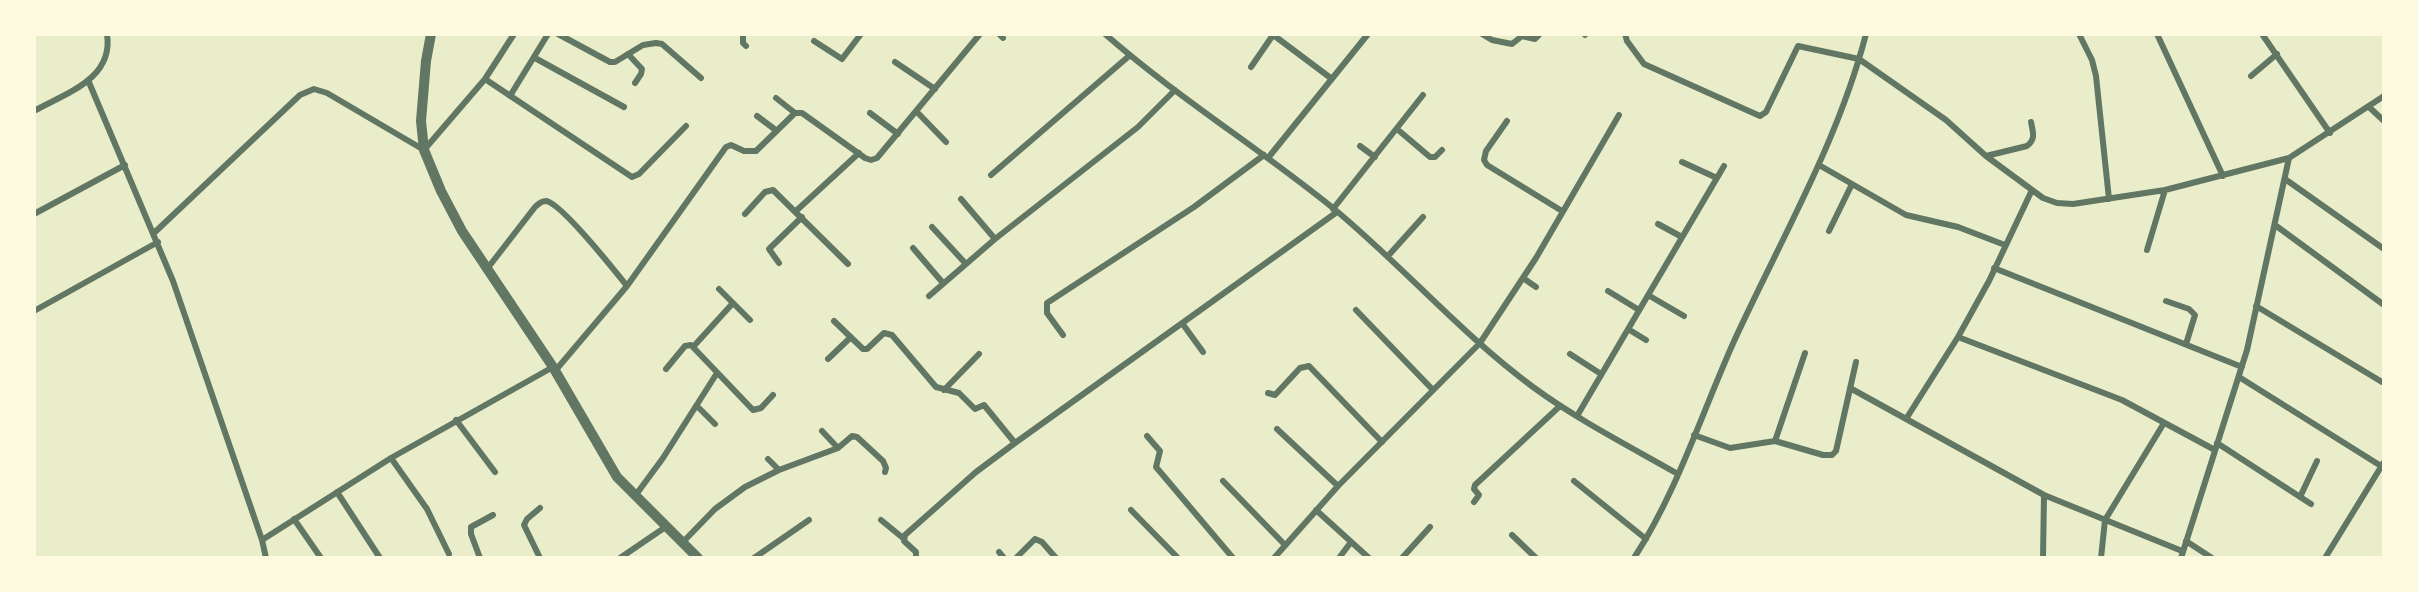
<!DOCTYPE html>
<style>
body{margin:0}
#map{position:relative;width:2418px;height:592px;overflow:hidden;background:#e9edc9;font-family:"Alegreya Sans",sans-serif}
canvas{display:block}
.frame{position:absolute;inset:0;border:36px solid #fefae0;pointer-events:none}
</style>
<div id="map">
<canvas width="2418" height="592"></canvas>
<div class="frame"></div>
</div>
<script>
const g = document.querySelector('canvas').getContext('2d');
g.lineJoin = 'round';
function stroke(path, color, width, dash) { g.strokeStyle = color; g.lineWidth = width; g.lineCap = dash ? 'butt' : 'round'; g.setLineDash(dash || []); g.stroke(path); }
stroke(new Path2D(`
 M 558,34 L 610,62 L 615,62 L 643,45 L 656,43 L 662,44 L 701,78
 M 743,34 L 743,43 L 746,46
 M 999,34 L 1003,38
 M 1105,34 C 1177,97 1259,148 1333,208 C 1402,265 1461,334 1533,387 C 1578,420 1629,446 1678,474
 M 1272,34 L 1332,79
 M 1482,34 L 1492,40 L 1512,44 L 1522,36 L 1535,39 L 1540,34
 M 1584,34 L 1585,35
 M 1625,34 L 1627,41 L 1644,64 L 1760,116 L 1766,112 L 1798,46 L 1859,59 L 1946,120 L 1986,156 L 2043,198 L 2057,203 L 2073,204 L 2165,190 L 2289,158 L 2384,96
 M 2079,34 L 2092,60 L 2096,76 L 2109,199
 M 2157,34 L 2223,176
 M 2262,34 L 2330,133
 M 814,41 L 842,59 L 861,34
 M 628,54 L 642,69 L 641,74 L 635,83
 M 535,58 L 624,107
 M 895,62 L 935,89
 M 1251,67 L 1273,35
 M 2251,76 L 2277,54
 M 485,79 L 632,177 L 639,174 L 686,126
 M 88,80 L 173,281 L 262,540 L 266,558
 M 510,96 L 548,34
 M 776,98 L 795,113
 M 2369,107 L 2384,121
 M 34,111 C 66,93 114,79 107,34
 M 917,112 L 946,142
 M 870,113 L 898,134
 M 757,116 L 777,131
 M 1507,121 L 1486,151 L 1484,160 L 1487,165 L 1562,211
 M 1397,129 L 1430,157 L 1435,157 L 1442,150
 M 1360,146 L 1375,157
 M 1986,156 L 2027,146 C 2036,139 2033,133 2031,122
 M 1268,158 L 1368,34
 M 1682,162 L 1717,178
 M 1819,165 L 1906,215 L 1958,227 L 2005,245
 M 991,175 L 1129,56
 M 2285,179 L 2384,249
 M 961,199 L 995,239
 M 1333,209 L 1423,95
 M 796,211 L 859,153
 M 34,214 L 125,165
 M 745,214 L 765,192 L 773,190 L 848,264
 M 1658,224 L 1682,237
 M 2275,225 L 2384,305
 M 932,227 L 966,264
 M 1829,231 L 1852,184
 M 154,233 L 300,95 L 314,89 L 327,93 L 424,150 L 485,79 L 514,34
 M 913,248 L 943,283
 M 2147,250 L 2165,190
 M 1388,256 L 1423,217
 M 779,263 L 769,249 L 802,217
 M 1994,268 L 2242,367
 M 487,269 L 535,207 C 538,204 541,201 546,201 C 561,203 615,271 627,286
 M 1523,278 L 1536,287
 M 719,289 L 750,320
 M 1608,291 L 1639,310
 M 1648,295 L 1684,316
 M 929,296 L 995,239 L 1138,127 L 1175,90
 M 2166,301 L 2189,309 L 2195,315 L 2186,344
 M 2256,306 L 2382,382
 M 1356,310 L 1433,390
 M 34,311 L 158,242
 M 834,321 L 863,349 L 867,349 L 884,333 L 892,335 L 936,387 L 959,393 L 975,409 L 984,405 L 1015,443
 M 1182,323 L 1203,352
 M 1628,329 L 1646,340
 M 1063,335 L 1047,313 L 1047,303 L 1194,207 L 1264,155
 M 1958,337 L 2122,400 L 2215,450
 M 693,347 L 733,303
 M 1570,354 L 1601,374
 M 828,359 L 851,337
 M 666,369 L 685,346 L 691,345 L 753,410 L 761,408 L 773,395
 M 555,371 L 627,286 L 726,147 L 731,145 L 744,151 L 756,151 L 795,113 L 802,113 L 865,158 L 871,160 L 877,158 L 980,34
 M 2239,377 L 2381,466
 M 1850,388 L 2044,495 L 2182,551
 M 944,390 L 979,354
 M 1268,393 L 1275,395 L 1300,368 L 1309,366 L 1382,442
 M 697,406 L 715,424
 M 1577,416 L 1724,166
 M 1906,419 L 1958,337 L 1989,281 L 2032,190
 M 456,420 L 495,472
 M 1277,429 L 1338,486
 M 822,431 L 838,448
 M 1694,435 L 1730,448 L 1775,441 L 1823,455 L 1832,455 L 1836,451 L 1856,362
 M 1147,436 L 1160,451 L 1156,467 L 1233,558
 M 1775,441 L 1805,353
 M 2217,443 L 2311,504
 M 391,458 L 427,509 L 449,554
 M 768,459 L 779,470
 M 1223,481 L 1285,545
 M 1574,481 L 1646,539
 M 337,492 L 380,558
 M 635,496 L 663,458 L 717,373
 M 2300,497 L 2317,461
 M 1474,502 L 1479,495 L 1474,489 L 1475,485 L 1560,406
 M 540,508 L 527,519 L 524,525 L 540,558
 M 1131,510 L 1178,558
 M 1316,510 L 1369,558
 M 294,519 L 321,558
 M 881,520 L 903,538
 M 1512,535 L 1536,558
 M 262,540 L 391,458 L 553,367
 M 2186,541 L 2212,558
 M 683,542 L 715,509 L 745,487 L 779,470 L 838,448 L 852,436 L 857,437 L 883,461 L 886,468 L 885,472
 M 999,552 L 1004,558
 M 480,558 L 471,534 L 471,527 L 493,515
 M 620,558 L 667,526
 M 754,558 L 809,520
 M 916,558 L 916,552 L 904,541 L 905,535 L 976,472 L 1015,443 L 1337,212
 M 1016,558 L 1035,539 L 1042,542 L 1056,558
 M 1274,558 L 1338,486 L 1480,343 L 1536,258 L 1619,115
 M 1339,558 L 1351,542
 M 1402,558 L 1430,527
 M 1634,558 C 1678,490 1702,412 1735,339 C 1781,239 1838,142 1866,34
 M 2043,558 L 2044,495
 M 2101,558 L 2105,520 L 2164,423
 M 2181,558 L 2247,350 L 2289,158
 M 2325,558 L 2384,462`), '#617663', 6);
stroke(new Path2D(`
 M 431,34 L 426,61 L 421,121 L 424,150 L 441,191 L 462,231 L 553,367 L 617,477 L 698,558`), '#617663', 10);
</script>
